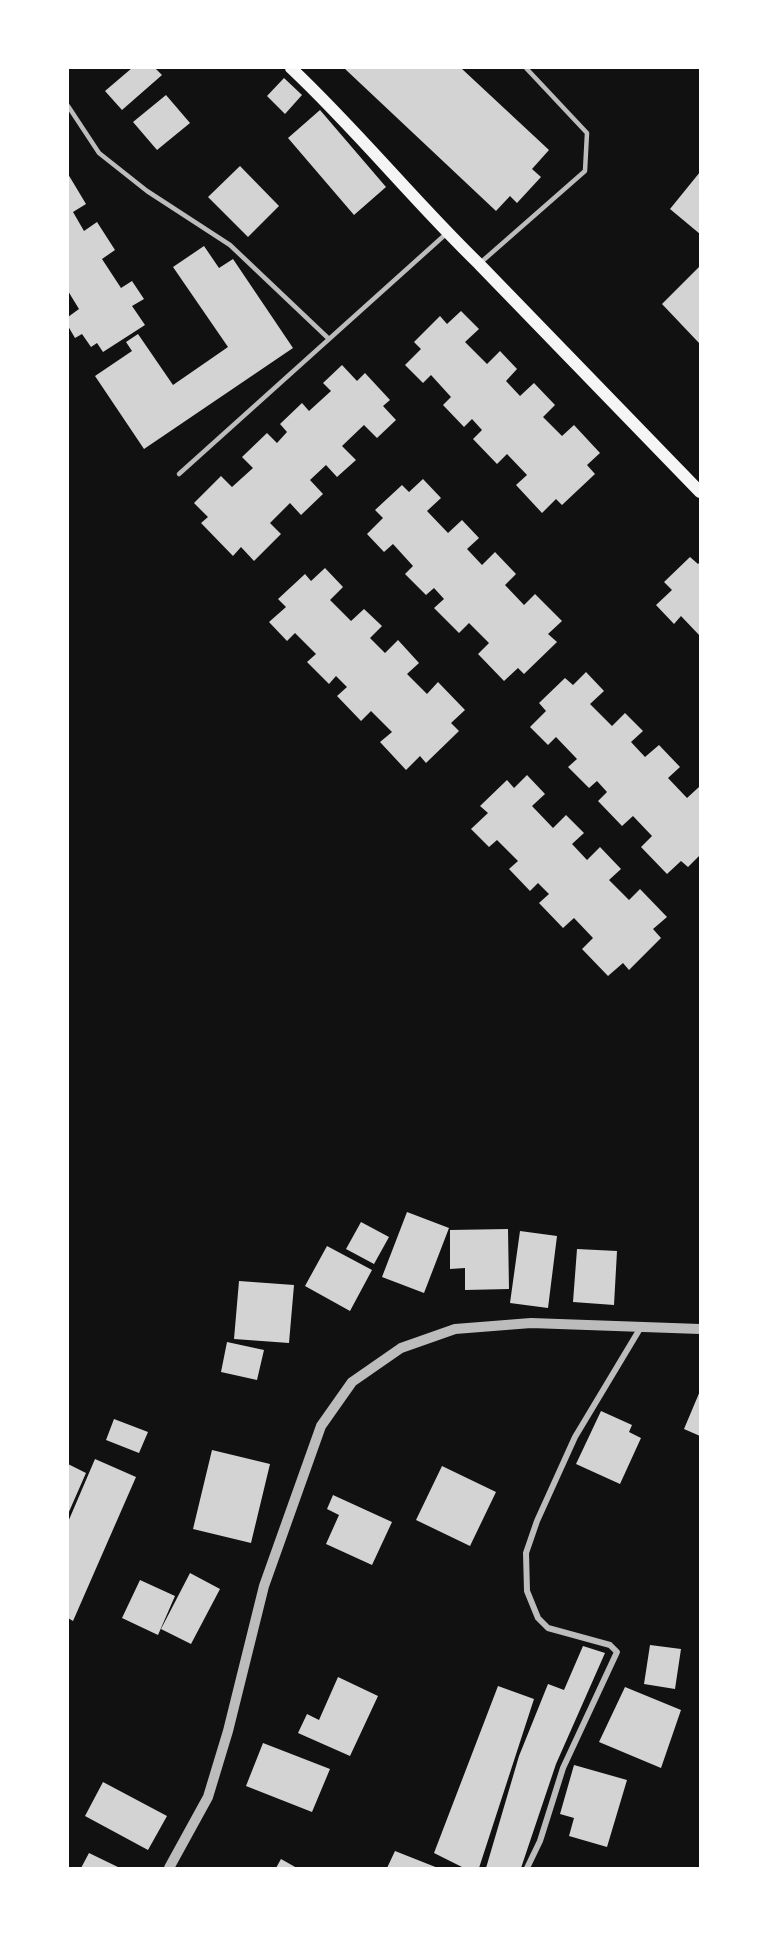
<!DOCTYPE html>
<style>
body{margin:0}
#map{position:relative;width:768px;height:1936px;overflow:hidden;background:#111;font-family:Rubik,sans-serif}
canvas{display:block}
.frame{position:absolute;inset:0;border:69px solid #fff;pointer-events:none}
</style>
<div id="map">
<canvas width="768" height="1936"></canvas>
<div class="frame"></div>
</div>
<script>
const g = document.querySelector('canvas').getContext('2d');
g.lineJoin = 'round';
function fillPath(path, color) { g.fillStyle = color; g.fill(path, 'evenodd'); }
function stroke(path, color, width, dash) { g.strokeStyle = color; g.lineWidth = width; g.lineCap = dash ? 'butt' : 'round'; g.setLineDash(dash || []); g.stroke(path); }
fillPath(new Path2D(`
 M 132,68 L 155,68 L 162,75 L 122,110 L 105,91 Z
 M 344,68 L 461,68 L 549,150 L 532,169 L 541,177 L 517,203 L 510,196 L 496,211 Z
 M 284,78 L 302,95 L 285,114 L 267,96 Z
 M 166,95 L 190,123 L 157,150 L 133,122 Z
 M 320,110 L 386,187 L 354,215 L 288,138 Z
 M 240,166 L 279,206 L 248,237 L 208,197 Z
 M 700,172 L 700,234 L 670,209 Z
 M 68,174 L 86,204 L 73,212 L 84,231 L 97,222 L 115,250 L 102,259 L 121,288 L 132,281 L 144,299 L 132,306 L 145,325 L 103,352 L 97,343 L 91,347 L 82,334 L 75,338 L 68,326 L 68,317 L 79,309 L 68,291 Z
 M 204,246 L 219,268 L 233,259 L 293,348 L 144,449 L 95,376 L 132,351 L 126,342 L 138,334 L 173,385 L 228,347 L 173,267 Z
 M 700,266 L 700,341 L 699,343 L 662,304 Z
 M 461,311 L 479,329 L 465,342 L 487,364 L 500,351 L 517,369 L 506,381 L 520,396 L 534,383 L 555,405 L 543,417 L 562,436 L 574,425 L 600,453 L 587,465 L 595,474 L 562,505 L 556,499 L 542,513 L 516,485 L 527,475 L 507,454 L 497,464 L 473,439 L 482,430 L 472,419 L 464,427 L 443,405 L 451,397 L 431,375 L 423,383 L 405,365 L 421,349 L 414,342 L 440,316 L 447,324 Z
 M 342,365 L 357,381 L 365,373 L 390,400 L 383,406 L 396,420 L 377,438 L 364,425 L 342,446 L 356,460 L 337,477 L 326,465 L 310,480 L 323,494 L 301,515 L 290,503 L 270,523 L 281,534 L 254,561 L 241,547 L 233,556 L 201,523 L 208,517 L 194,503 L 221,476 L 232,487 L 253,468 L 242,457 L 267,433 L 277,443 L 287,432 L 280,424 L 302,403 L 309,411 L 331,391 L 323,383 Z
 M 423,479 L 441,498 L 427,511 L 448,533 L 462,520 L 479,538 L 467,549 L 482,565 L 495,552 L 516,574 L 505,585 L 524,605 L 535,594 L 562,621 L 548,634 L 557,642 L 524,674 L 518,668 L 504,681 L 478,654 L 489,643 L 469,623 L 459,633 L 434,608 L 444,599 L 434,588 L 426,595 L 405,574 L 413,566 L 393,544 L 384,552 L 367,534 L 383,518 L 375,510 L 402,485 L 409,492 Z
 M 690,557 L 698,564 L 700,562 L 700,636 L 681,616 L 674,624 L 656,605 L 672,590 L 664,582 Z
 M 325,568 L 343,587 L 330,600 L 351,621 L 364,609 L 382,626 L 370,638 L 385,653 L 398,640 L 419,663 L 407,674 L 427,694 L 438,682 L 465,710 L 451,723 L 459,731 L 426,763 L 420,756 L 406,770 L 380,742 L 392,732 L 371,711 L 361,721 L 337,696 L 347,687 L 336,676 L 329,684 L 307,662 L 316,654 L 295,633 L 287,641 L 269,622 L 286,607 L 278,599 L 305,574 L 311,581 Z
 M 586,672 L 604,691 L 590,704 L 612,726 L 625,713 L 643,731 L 631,742 L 645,757 L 659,745 L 680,767 L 668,778 L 687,798 L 699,787 L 700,788 L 700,855 L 688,867 L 681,861 L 667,874 L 641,847 L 652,836 L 633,816 L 622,826 L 598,801 L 607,792 L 597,781 L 589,788 L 568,767 L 577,759 L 556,737 L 548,745 L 530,727 L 546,711 L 539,703 L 565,678 L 573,685 Z
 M 527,775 L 545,794 L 532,806 L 553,828 L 566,815 L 584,833 L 572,844 L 587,860 L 600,847 L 621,869 L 609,880 L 629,900 L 640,889 L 667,917 L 653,929 L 661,938 L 629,970 L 623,963 L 608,976 L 582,949 L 593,938 L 574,918 L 563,928 L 539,903 L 549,894 L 538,883 L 530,891 L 509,869 L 518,861 L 497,840 L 489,847 L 471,829 L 488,813 L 480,806 L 507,780 L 514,788 Z
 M 407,1212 L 449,1228 L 424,1293 L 382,1277 Z
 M 361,1222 L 389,1237 L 374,1264 L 346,1249 Z
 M 508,1229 L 509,1289 L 465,1290 L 465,1268 L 450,1269 L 450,1230 Z
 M 520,1231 L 557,1236 L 548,1308 L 510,1303 Z
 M 327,1246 L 372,1270 L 350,1311 L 305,1286 Z
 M 577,1249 L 617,1251 L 614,1305 L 573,1302 Z
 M 239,1281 L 294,1285 L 289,1343 L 234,1339 Z
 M 227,1342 L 264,1350 L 257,1380 L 221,1372 Z
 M 700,1391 L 700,1436 L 684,1429 Z
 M 601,1411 L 632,1425 L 629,1432 L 641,1438 L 620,1484 L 576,1464 Z
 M 114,1419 L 148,1432 L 139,1453 L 106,1440 Z
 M 212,1450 L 270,1464 L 251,1543 L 193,1529 Z
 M 95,1459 L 136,1477 L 73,1621 L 68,1618 L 68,1522 Z
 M 68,1464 L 86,1473 L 68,1514 Z
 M 442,1466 L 496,1492 L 470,1546 L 416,1520 Z
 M 333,1495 L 392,1522 L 372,1565 L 326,1544 L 339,1515 L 327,1509 Z
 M 190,1573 L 220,1589 L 191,1644 L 161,1629 Z
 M 140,1580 L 175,1596 L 158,1635 L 122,1618 Z
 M 650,1645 L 681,1649 L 675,1689 L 644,1684 Z
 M 583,1646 L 605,1653 L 556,1764 L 521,1868 L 486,1868 L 519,1756 L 548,1684 L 564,1690 Z
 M 338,1677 L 378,1696 L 350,1756 L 298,1733 L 307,1714 L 319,1720 Z
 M 498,1686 L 534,1699 L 479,1868 L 464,1868 L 434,1853 Z
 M 625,1687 L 681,1710 L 661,1768 L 599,1742 Z
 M 263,1743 L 330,1769 L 312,1812 L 246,1786 Z
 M 574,1765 L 627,1780 L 607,1847 L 569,1836 L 574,1818 L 560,1814 Z
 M 103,1782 L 167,1816 L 148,1850 L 85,1816 Z
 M 395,1851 L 438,1868 L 387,1868 Z
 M 89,1853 L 120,1868 L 81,1868 Z
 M 281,1859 L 297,1868 L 276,1868 Z`), '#d3d3d3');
stroke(new Path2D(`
 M 68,106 L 99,153 L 147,191 L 230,245 L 329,339
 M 479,264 L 585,171 L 587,133 L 526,68
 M 179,474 L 447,233`), '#bcbcbc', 4.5);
stroke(new Path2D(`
 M 527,1868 L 540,1841 L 563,1768 L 617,1652 L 610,1645 L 548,1628 L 538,1618 L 527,1591 L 526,1553 L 537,1521 L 575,1437 L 641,1327`), '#bcbcbc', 6);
stroke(new Path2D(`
 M 169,1868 L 208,1797 L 228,1731 L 264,1586 L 321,1426 L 352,1382 L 401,1348 L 455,1329 L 531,1323 L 700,1329`), '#bcbcbc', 10);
stroke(new Path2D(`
 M 291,68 C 357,130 414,201 479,264 L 700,492`), '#f5f5f5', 12);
</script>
